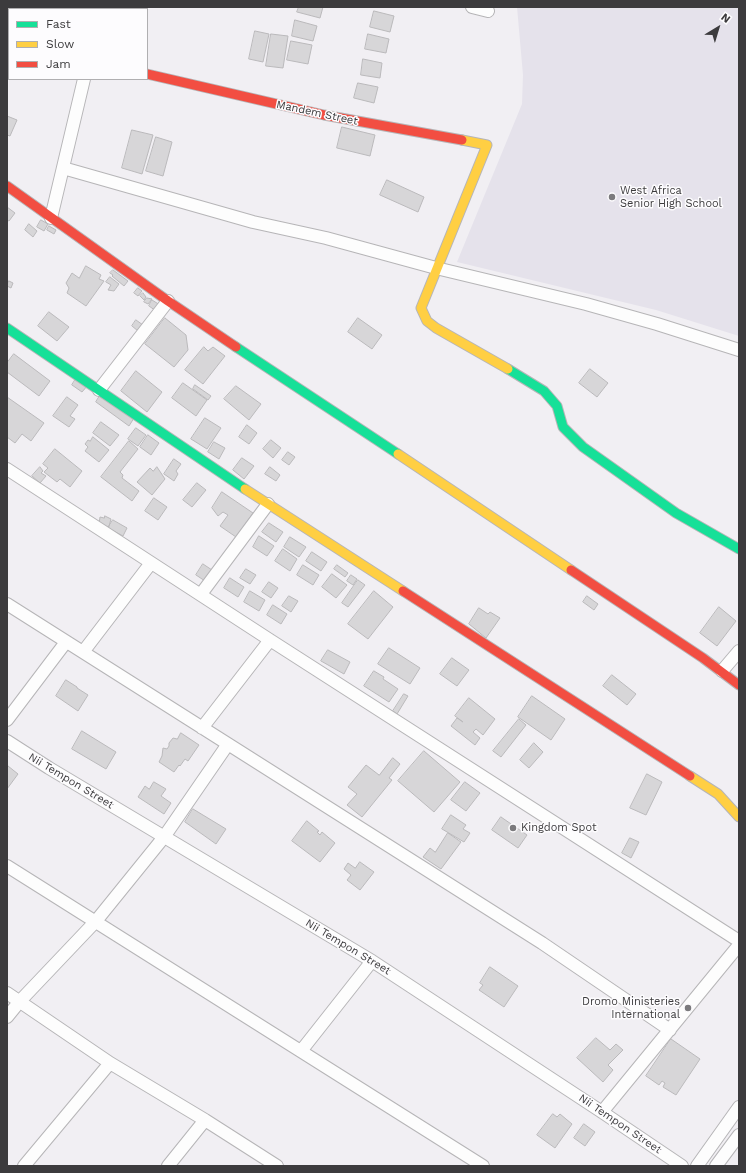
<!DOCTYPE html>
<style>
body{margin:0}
#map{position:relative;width:746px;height:1173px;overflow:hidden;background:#f1eff3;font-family:"Work Sans",sans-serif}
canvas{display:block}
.frame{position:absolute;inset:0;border:8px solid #3c3b3d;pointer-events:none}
.legend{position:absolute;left:8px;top:8px;width:140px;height:72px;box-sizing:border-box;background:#fdfcfe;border:1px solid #b0afb1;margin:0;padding:5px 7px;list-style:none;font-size:12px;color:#3c3b3d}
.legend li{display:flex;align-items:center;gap:8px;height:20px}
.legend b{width:20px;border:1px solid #b0afb1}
.north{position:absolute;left:698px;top:8px;width:40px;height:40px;-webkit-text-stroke:3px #fdfcfe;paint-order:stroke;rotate:38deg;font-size:11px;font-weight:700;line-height:16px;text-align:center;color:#3c3b3d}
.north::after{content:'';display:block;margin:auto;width:14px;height:18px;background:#3c3b3d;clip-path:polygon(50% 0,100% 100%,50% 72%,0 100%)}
</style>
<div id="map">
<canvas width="746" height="1173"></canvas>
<div class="frame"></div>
<ul class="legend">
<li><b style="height:5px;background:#16e098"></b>Fast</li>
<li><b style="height:5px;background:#ffcf43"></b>Slow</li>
<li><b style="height:5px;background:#f24e42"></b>Jam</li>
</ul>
<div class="north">N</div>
</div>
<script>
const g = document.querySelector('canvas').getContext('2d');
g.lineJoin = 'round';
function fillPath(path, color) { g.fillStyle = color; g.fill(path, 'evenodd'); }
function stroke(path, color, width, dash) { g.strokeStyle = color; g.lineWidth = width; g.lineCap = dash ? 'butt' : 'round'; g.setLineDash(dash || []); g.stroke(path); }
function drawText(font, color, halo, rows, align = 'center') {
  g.font = font + ' "Work Sans",sans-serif'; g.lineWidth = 3; g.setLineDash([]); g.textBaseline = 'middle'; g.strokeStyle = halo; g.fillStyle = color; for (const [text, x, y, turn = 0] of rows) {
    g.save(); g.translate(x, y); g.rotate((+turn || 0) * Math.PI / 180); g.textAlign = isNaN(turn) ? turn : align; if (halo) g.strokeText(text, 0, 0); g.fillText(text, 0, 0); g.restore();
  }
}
fillPath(new Path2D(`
 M 517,7 L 739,7 L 739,336 L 656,310 L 457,262 L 522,104 L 523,75 Z`), '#e5e2eb');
const building = new Path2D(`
 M 299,7 L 323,7 L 320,18 L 297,12 Z
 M 374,11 L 394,16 L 390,32 L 370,27 Z
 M 295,20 L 317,26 L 313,41 L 292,36 Z
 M 255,31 L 269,34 L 263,62 L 249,59 Z
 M 271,34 L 288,36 L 283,68 L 266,66 Z
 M 368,34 L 389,39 L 386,53 L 365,49 Z
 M 291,41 L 312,45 L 308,64 L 287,60 Z
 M 363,59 L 382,63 L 380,78 L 361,75 Z
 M 358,83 L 378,87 L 374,103 L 354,98 Z
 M 7,116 L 17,120 L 10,136 L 7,135 Z
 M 342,127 L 375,135 L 370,156 L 337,148 Z
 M 132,130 L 153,135 L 142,174 L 122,168 Z
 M 156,137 L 172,142 L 163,176 L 146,171 Z
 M 387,180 L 424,197 L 418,212 L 380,195 Z
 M 7,207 L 15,213 L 9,221 L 7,220 Z
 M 41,220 L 48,224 L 44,231 L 37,227 Z
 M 29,224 L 37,231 L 33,237 L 25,230 Z
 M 49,226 L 56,230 L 54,234 L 47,230 Z
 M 86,266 L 101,275 L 99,279 L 104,281 L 86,306 L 67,293 L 69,288 L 66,283 L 72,273 L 79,278 Z
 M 113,270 L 128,281 L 124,286 L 112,276 L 113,275 L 110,273 Z
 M 110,277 L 119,284 L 114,291 L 108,290 L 111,285 L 106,282 Z
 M 9,281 L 13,283 L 11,288 L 7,286 Z
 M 138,288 L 142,291 L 138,296 L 134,293 Z
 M 143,293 L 146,297 L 144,300 L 140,296 Z
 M 147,298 L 152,299 L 148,304 L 144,302 Z
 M 152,300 L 160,305 L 156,311 L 149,306 Z
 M 49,312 L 69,327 L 57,341 L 38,326 Z
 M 165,318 L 186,335 L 188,350 L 174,367 L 145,344 Z
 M 358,318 L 382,335 L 372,349 L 348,332 Z
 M 136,320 L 143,325 L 138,331 L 132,326 Z
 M 204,347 L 208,351 L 213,347 L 225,356 L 203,384 L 185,370 Z
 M 14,354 L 50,381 L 39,396 L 7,372 L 7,363 Z
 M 590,369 L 608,383 L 597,397 L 579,383 Z
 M 136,371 L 162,392 L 147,412 L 121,391 Z
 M 77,377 L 88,385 L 82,392 L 72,385 Z
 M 183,383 L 207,400 L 196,416 L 172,398 Z
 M 195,385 L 211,396 L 208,400 L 193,389 Z
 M 236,386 L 261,404 L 249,420 L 224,399 Z
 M 101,394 L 134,418 L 129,426 L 96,402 Z
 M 7,397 L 44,423 L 31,441 L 22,434 L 15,443 L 7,437 Z
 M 67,397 L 78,405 L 70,416 L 75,419 L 69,427 L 53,416 Z
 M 205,418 L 221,428 L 207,449 L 191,439 Z
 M 101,422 L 119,435 L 110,446 L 93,433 Z
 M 247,425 L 257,433 L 249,444 L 239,437 Z
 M 136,428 L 146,435 L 138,446 L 128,439 Z
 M 148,435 L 159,443 L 151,455 L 140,447 Z
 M 93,437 L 109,450 L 99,462 L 85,451 L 88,447 L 85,444 L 88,440 L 90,441 Z
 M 271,440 L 281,448 L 273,458 L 263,449 Z
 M 129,441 L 138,449 L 120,472 L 123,475 L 122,478 L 139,491 L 132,501 L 101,477 Z
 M 214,442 L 225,448 L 219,459 L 208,452 Z
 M 55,449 L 82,471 L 70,487 L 60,479 L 57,482 L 44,472 L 48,468 L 43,464 Z
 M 288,452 L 295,457 L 289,465 L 282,460 Z
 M 242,458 L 254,466 L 244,479 L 233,470 Z
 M 174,459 L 181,464 L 176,471 L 178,474 L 174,481 L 164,474 Z
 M 40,467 L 43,471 L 41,473 L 46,476 L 40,483 L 32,476 Z
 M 157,467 L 165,479 L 152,495 L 137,482 L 150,468 L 153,471 Z
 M 270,467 L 280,475 L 276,481 L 265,474 Z
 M 197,483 L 206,490 L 192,507 L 183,500 Z
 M 222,492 L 253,513 L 236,537 L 220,526 L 228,515 L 223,512 L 218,516 L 212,508 Z
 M 154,498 L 167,507 L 158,520 L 145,511 Z
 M 105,516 L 111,519 L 108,530 L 99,524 L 100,517 L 104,518 Z
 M 113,520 L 127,528 L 123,536 L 108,528 Z
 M 269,523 L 283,532 L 276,542 L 262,532 Z
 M 259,536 L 274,546 L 267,556 L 253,547 Z
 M 290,537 L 306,547 L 299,557 L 284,547 Z
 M 283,549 L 297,559 L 290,571 L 275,561 Z
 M 312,552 L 327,562 L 321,571 L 306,561 Z
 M 203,564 L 212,570 L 205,581 L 196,575 Z
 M 303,565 L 319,575 L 313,585 L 297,575 Z
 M 337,565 L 348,573 L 345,577 L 334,569 Z
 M 246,569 L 256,575 L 250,584 L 240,578 Z
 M 332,574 L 347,585 L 336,598 L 322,587 Z
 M 351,575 L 357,579 L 353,585 L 347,581 Z
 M 230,578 L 244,587 L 238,597 L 224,588 Z
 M 358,580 L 365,585 L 348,607 L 342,603 Z
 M 269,582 L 278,588 L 271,598 L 262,592 Z
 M 250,591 L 265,600 L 259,611 L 244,602 Z
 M 374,591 L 393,607 L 368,639 L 348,624 Z
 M 289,596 L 298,601 L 291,612 L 282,606 Z
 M 587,596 L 598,604 L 594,610 L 583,602 Z
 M 273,605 L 287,614 L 281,624 L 267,615 Z
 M 719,607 L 736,621 L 717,646 L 700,633 Z
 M 479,608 L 488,614 L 490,612 L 500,618 L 486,638 L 469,624 Z
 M 389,648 L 420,668 L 410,684 L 378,664 Z
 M 328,650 L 350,662 L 344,674 L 321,661 Z
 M 452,658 L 469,670 L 457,686 L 440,674 Z
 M 374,671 L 384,677 L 383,679 L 398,689 L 389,702 L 364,686 Z
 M 612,675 L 636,694 L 627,705 L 603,686 Z
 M 66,680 L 77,687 L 77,688 L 88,695 L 78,711 L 56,696 Z
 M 404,694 L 408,696 L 397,714 L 393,711 Z
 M 532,696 L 565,719 L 551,740 L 518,717 Z
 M 469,698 L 495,719 L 483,735 L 476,729 L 473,732 L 480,738 L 475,745 L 451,726 L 457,718 L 463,722 L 455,716 Z
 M 519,719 L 526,725 L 501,757 L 493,751 Z
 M 82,731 L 116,752 L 106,769 L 72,749 Z
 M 181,733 L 199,745 L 188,761 L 185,759 L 180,766 L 179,765 L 174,772 L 159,762 L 162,756 L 163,748 L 167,749 L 169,746 L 169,743 L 173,738 L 177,739 Z
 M 534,743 L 543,752 L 529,768 L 520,760 Z
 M 424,751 L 460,782 L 434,812 L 398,781 Z
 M 393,758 L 400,764 L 389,778 L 392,780 L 362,817 L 347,805 L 357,794 L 348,787 L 366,765 L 379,775 Z
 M 8,766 L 18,774 L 7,789 L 7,767 Z
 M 647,774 L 662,782 L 646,815 L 630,808 Z
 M 154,782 L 166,789 L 161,796 L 171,803 L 164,814 L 138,797 L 145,786 L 149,789 Z
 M 465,782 L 480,793 L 466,811 L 451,800 Z
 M 193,809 L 226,829 L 216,844 L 185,822 Z
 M 451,815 L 466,825 L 463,829 L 470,833 L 464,842 L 442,829 Z
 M 501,817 L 527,835 L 518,848 L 492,830 Z
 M 307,821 L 319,831 L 317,832 L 320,835 L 322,832 L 335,843 L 320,862 L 292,841 Z
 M 448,833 L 461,842 L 441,869 L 423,857 L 430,848 L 435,852 Z
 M 630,838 L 639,842 L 631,858 L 622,853 Z
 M 360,862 L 374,872 L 360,890 L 347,880 L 351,875 L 344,869 L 348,863 L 355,868 Z
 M 490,967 L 518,986 L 504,1007 L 479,990 L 483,985 L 480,983 Z
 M 596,1038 L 610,1050 L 616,1044 L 623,1050 L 608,1065 L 613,1070 L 603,1082 L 577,1058 Z
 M 671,1039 L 700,1059 L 676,1095 L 663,1087 L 665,1083 L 662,1081 L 659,1085 L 646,1076 Z
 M 553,1114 L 557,1117 L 560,1114 L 572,1124 L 555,1148 L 537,1135 Z
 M 584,1124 L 595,1132 L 585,1146 L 574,1138 Z`);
fillPath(building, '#d7d6d8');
stroke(building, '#bab9bb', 1);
const street = new Path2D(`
 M 472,7 L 488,11
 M 29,9 L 29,7
 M 63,168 L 253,222 L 326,238 L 436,268 L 586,304 L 657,324 L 739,350
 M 51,218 L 84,79
 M 99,390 L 168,301
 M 7,469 L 270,640 L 739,941
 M 201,594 L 268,504
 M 7,604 L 542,943 L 670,1030
 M 83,652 L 151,563
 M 722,671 L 739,651
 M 7,720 L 66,642
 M 202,728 L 270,640
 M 7,741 L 49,768 L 372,961 L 602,1112 L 682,1166
 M 7,866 L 483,1166
 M 7,993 L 110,1063 L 205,1120 L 277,1166
 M 7,1017 L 20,1001 L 96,921 L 164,837 L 228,744
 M 301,1051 L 372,961
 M 602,1112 L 739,945
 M 24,1166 L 110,1063
 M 168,1166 L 205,1120
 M 697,1166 L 739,1107
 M 716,1166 L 739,1135`);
const fast = new Path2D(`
 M 7,328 L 245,489
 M 236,347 L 398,454
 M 508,369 L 544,391 L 557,406 L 563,427 L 583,447 L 676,513 L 739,549`);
const slow = new Path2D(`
 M 462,140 L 487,145 L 421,308 L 427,321 L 436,328 L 508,369
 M 398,454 L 571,570
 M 245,489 L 403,591
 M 690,776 L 718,794 L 739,817`);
const jam = new Path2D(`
 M 147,74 L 324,115 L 462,140
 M 7,186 L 168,301 L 236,347
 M 571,570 L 703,658 L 739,685
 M 403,591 L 690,776`);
stroke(street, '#b6b5b7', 14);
stroke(fast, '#b6b5b7', 11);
stroke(slow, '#b6b5b7', 11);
stroke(jam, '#b6b5b7', 11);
stroke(street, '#fdfdfd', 12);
stroke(fast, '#16e098', 9);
stroke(slow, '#ffcf43', 9);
stroke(jam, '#f24e42', 9);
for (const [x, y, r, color] of [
 [612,197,4,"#7b7a7d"],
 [513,828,4,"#7b7a7d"],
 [688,1008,4,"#7b7a7d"]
]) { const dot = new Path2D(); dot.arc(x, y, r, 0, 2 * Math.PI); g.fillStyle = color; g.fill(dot); stroke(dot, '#fdfcfe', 1.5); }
drawText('11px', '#3c3b3d', '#fdfcfe', [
 ["Mandem Street",317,113,12],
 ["Nii Tempon Street",71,781,31],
 ["Nii Tempon Street",348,947,31],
 ["Nii Tempon Street",620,1124,34]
]);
drawText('11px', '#3c3b3d', '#fdfcfe', [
 ["West Africa",620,191],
 ["Senior High School",620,204],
 ["Kingdom Spot",521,828],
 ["Dromo Ministeries",680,1002,"right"],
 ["International",680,1015,"right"]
], 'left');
</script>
